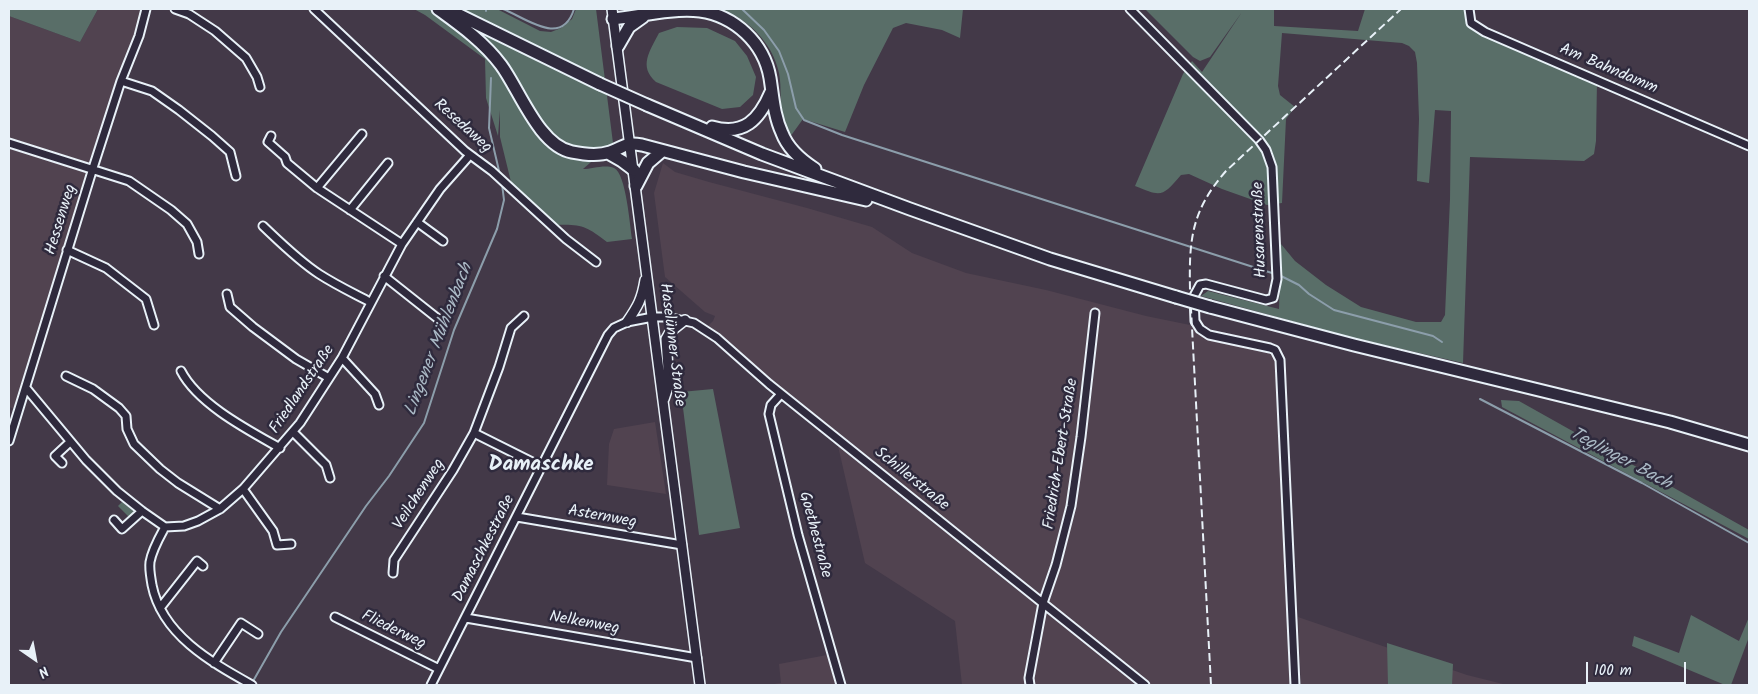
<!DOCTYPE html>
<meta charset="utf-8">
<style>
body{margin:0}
#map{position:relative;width:1758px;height:694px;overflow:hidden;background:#433948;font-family:Kalam,sans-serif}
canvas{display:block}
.frame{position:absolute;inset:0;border:10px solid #e8f1f8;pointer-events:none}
.north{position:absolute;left:10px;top:634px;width:50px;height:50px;-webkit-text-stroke:4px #2f2a3d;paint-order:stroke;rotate:147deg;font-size:14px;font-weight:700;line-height:20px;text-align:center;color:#e8f1f8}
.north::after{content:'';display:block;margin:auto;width:18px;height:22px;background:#e8f1f8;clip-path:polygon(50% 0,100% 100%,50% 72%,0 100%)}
.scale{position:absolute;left:1586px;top:662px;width:100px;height:22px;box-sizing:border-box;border:2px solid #e8f1f8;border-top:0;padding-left:6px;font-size:15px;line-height:18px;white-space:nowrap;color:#e8f1f8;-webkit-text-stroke:4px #2f2a3d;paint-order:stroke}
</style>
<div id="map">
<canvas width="1758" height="694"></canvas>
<div class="frame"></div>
<div class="north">N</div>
<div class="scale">100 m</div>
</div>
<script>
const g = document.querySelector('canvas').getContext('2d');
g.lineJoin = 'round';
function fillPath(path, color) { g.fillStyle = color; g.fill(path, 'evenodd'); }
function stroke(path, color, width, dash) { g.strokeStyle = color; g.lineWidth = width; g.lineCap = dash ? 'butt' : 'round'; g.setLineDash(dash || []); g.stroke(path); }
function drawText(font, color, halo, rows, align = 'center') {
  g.font = font + ' Kalam,sans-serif'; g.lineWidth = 5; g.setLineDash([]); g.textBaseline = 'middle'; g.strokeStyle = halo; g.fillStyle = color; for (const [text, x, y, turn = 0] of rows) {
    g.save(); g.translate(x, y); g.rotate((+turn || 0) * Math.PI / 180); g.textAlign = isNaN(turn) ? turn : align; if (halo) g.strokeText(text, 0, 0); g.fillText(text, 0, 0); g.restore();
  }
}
fillPath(new Path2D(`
 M 98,9 L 147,9 L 19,410 L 9,407 L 9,16 L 80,42 Z
 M 663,163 L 675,172 L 709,182 L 807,208 L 872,227 L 912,253 L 966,273 L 1046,290 L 1146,316 L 1190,325 L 1200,332 L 1266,349 L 1273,353 L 1278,364 L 1290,685 L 962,685 L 955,621 L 865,563 L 838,446 L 705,329 L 713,321 L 715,316 L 705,312 L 665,277 L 654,193 Z
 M 655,422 L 666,494 L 607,485 L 609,444 L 614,429 Z
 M 1298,617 L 1467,675 L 1507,685 L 1301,685 Z
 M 827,655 L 836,685 L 767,685 L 781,683 L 779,664 Z`), '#514350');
fillPath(new Path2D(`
 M 9,9 L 98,9 L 80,42 L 9,16 Z
 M 414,9 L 497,9 L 540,31 L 551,32 L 561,28 L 572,19 L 576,9 L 596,9 L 613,143 L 583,169 C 592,169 605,164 614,168 C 626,173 630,226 632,239 L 607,242 C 586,226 582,224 555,225 L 512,186 L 500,137 L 500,110 L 498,136 L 486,98 L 485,59 L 425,15 Z
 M 718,9 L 963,9 L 960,38 L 942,30 L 906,23 L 893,28 L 864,85 L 845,132 L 803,119 L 790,137 C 788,131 784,125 783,119 C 779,104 782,88 779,73 C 773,43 746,16 718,9 Z
 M 1145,9 L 1274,9 L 1274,26 L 1358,31 L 1365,9 L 1466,9 L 1468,21 L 1597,81 L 1596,141 L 1594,154 L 1584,161 L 1470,157 L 1463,363 L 1349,337 L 1201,296 L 1208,291 L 1279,309 L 1281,244 L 1295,261 L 1326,285 L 1361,307 L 1416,322 L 1441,322 L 1445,315 L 1450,199 L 1451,111 L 1435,110 L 1429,183 L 1417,181 L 1419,119 L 1417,63 L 1415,52 L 1409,46 L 1402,43 L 1282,33 L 1278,86 L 1280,95 L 1295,107 L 1286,119 L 1282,203 L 1267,205 L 1222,189 L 1189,174 L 1181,175 C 1162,197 1162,197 1135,186 L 1183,74 L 1192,61 L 1202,72 L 1242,12 L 1210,57 L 1200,61 L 1193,57 Z
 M 677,27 L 707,28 L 735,41 L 747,56 L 756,77 L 753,95 L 740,107 L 722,109 L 656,82 C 638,66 650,51 659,33 Z
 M 713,389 L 740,528 L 699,535 L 681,392 Z
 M 1501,400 L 1519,401 L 1749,530 L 1749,539 L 1502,407 Z
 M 122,502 L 135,512 L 130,518 L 118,506 Z
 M 1691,615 L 1739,641 L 1749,617 L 1749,637 L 1731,685 L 1725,685 L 1632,646 L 1634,636 L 1679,653 Z
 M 1387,643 L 1453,664 L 1452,685 L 1388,685 Z`), '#596e68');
stroke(new Path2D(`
 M 503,9 C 526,18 562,48 574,9
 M 742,9 L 764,30 L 779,51 L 788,74 L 796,108 L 804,120 L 842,135 L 1275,274
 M 486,11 L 486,9
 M 491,78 L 489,128 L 500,175
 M 1279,275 L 1299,285 L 1309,294 L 1334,310 L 1433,336 L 1442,342
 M 1480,399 L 1642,483 L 1749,543
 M 252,683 L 281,632 L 366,506 L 389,476 L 424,423 L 454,330 L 497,229 L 504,200 L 502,184`), '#8c9eab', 2);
const minor = new Path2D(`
 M 175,9 L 189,14 L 215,31 L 246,58 L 257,77 L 260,87
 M 314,9 L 465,151 L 492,171 L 566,239 L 596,262
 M 1130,9 L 1259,140 L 1266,150 L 1272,167 L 1277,279 L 1273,298 L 1266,300 L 1206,284 L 1200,285 L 1194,296 L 1195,321 L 1200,329 L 1209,335 L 1270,348 L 1275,350 L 1280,360 L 1295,685
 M 1469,9 L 1471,23 L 1485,32 L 1749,146
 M 121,81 L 152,91 L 179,110 L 212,136 L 230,152 L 236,176
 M 271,136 L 268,142 L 285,157 L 287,163 L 317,188 L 402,244
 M 9,143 L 129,181 L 171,210 L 187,224 L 197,242 L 199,254
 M 317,188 L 362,134
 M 350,210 L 388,163
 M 417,222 L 443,241
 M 263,226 C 281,243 299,261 319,274 C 336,285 353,293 370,302
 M 67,250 L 106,268 L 146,299 L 154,325
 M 384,276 L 437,318
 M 227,294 L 230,307 L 253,327 L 296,359 L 329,378
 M 342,358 L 375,394 L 379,405
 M 181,371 C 198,404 248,430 280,448
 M 66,376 L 93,389 L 119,408 L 126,416 L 127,429 L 134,444 L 160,469 L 178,483 L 220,509
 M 26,388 L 86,460 L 117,491 L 142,511 L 165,527 L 184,526 L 198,521 L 220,509 L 243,489 L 300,423 L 342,358 L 402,244 L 440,189 L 470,155
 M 781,394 L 771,405 L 769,414 L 798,535 L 841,685
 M 293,432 L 326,465 L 330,478
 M 474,433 L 542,467
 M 9,441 L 93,168 L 121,81 L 139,36 L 146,9
 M 62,463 L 55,456 L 70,442
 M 243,489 L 273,531 L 277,545 L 291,544
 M 517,517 L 682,545
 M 114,520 L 122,529 L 142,511
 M 165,527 C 159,538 152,550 150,562 C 149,570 151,578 152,585 C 162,635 211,662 252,685
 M 393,573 L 394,560 L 453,470 L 474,433 L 499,367 L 511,328 L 524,316
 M 160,608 L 197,561 L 203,566
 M 335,617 L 439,669
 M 466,618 L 697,658
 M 214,663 L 241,623 L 258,634
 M 431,685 L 608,335 L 614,328 L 627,322 L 653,317 L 667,317 L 694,323 L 717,338 L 769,384 L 1145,685
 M 1030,685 L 1029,678 L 1043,603 L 1056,565 L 1071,506 L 1081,437 L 1095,313`);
const tertiary = new Path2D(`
 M 612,9 L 700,685
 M 627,322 C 638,306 642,299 645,280
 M 664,399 L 669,384 L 666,339 L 670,332 L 685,320`);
const primary = new Path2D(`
 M 438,9 C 460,25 484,42 501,65 C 519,89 539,146 572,152 C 582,154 599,156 610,152 C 625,147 624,142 642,145 L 744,172 L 866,200
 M 449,10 L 600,84
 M 613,19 C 641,16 672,8 700,11 C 735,16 764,43 770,78 C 773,97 774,116 782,133 C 788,149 801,160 815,169
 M 618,46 L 629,27 L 643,17
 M 647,105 L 762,154 L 910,209 L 1050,259 L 1176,297
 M 712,127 C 744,136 759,120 771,92
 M 608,153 L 622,161 L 634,170
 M 636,186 L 648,163 L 662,151
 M 1210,307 L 1354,345 L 1670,422 L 1749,445`);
stroke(minor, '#e8f1f8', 11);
stroke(tertiary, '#e8f1f8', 12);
stroke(primary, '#e8f1f8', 15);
stroke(minor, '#2f2a3d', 7);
stroke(tertiary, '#2f2a3d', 9);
stroke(primary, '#2f2a3d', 11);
stroke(new Path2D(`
 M 1211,685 L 1190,290 C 1189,240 1191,211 1226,171 L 1401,9`), '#e8f1f8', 2, [8, 4]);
const primaryBridge = new Path2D(`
 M 600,84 L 647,105
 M 1176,297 L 1210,307`);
stroke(primaryBridge, '#e8f1f8', 15, []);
stroke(primaryBridge, '#2f2a3d', 11);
drawText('16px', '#e8f1f8', '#2f2a3d', [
 ["Am Bahndamm",1608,70,23],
 ["Resedaweg",462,127,42],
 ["Hessenweg",62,220,-73],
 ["Husarenstraße",1261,230,-92],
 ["Haselünner Straße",671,345,83],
 ["Friedlandstraße",303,390,-56],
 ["Friedrich-Ebert-Straße",1062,454,-81],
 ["Schillerstraße",911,480,39],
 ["Veilchenweg",420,495,-57],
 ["Asternweg",602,518,10],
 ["Goethestraße",814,535,75],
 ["Damaschkestraße",485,549,-63],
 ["Nelkenweg",584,624,10],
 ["Fliederweg",393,631,26]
]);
drawText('italic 18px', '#aab9c5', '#2f2a3d', [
 ["Lingener Mühlenbach",440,340,-69],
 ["Teglinger Bach",1620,460,28]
]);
drawText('bold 21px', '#e8f1f8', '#2f2a3d', [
 ["Damaschke",541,466]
]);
</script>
